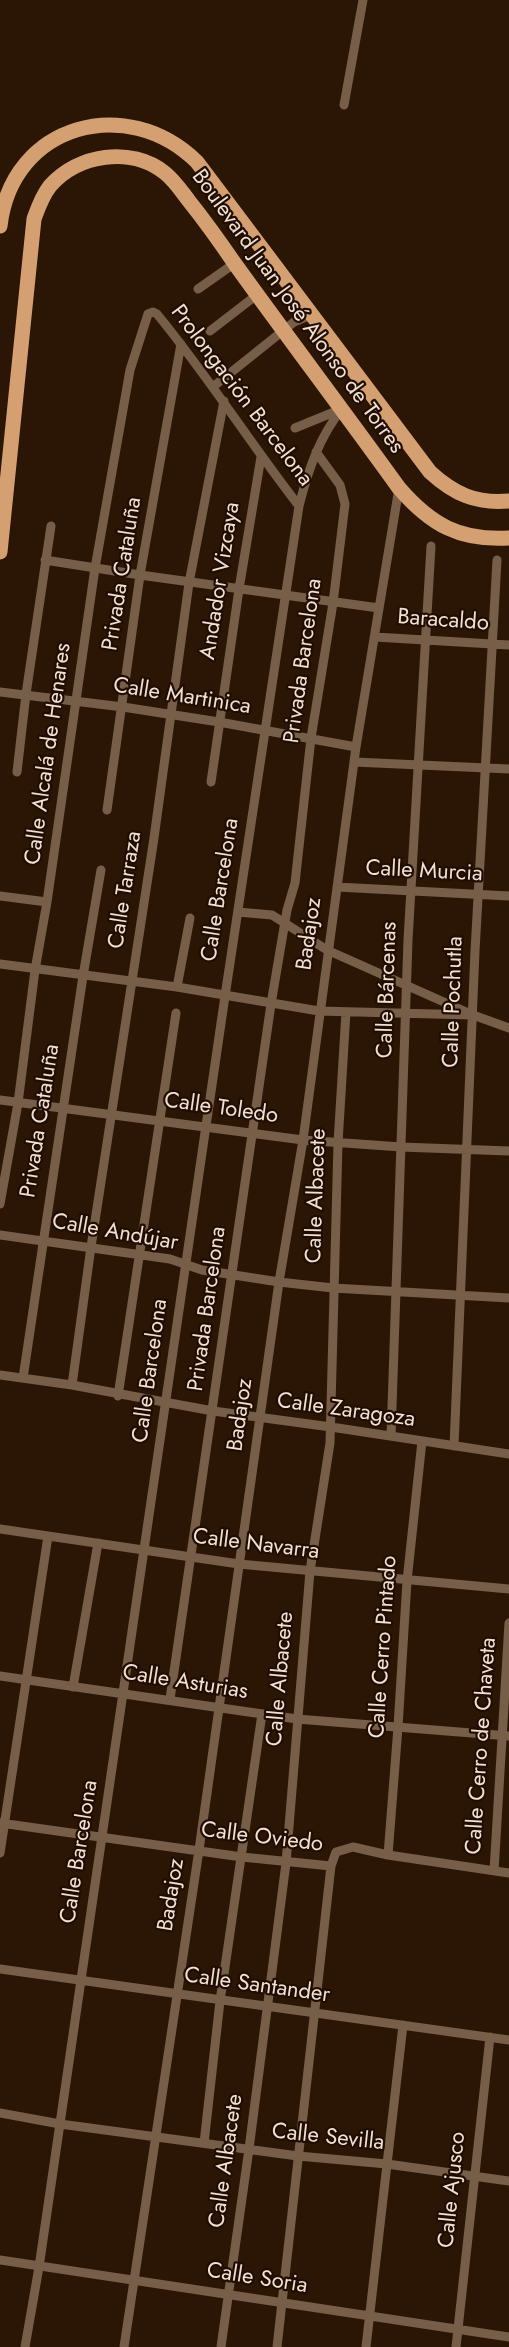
<!DOCTYPE html>
<meta charset="utf-8">
<style>
body{margin:0}
canvas{display:block;background:#2b1606}
</style>
<canvas width="509" height="2347"></canvas>
<script>
const g = document.querySelector('canvas').getContext('2d');
g.lineJoin = 'round';
function stroke(path, color, width, dash) { g.strokeStyle = color; g.lineWidth = width; g.lineCap = dash ? 'butt' : 'round'; g.setLineDash(dash || []); g.stroke(path); }
function drawText(font, color, halo, rows, align = 'center') {
  g.font = font + ' Jost,sans-serif'; g.lineWidth = 4.5; g.setLineDash([]); g.textBaseline = 'middle'; g.strokeStyle = halo; g.fillStyle = color; for (const [text, x, y, turn = 0] of rows) {
    g.save(); g.translate(x, y); g.rotate((+turn || 0) * Math.PI / 180); g.textAlign = isNaN(turn) ? turn : align; if (halo) g.strokeText(text, 0, 0); g.fillText(text, 0, 0); g.restore();
  }
}
stroke(new Path2D(`
 M 344,105 L 363,0
 M 198,289 L 235,263
 M 210,331 L 258,294
 M 214,386 L 294,322 L 313,314
 M 295,428 L 339,410
 M 45,560 L 140,575 L 379,608
 M 375,637 L 509,645
 M 0,692 L 123,707 L 219,722 L 356,747
 M 354,762 L 509,769
 M 17,772 L 26,694 L 51,526
 M 211,782 L 239,589 L 261,457
 M 107,810 L 140,575 L 181,344
 M 337,887 L 509,896
 M 0,896 L 47,902
 M 238,912 L 272,915 L 327,950 L 473,1015 L 509,1028
 M 0,964 L 177,987 L 319,1011 L 473,1015
 M 177,987 L 190,918
 M 0,1100 L 303,1140 L 401,1147 L 509,1151
 M 0,1204 L 18,1103 L 35,970 L 47,902 L 95,568 L 130,370 L 148,314 L 153,312 L 157,314 C 208,376 250,443 299,506
 M 0,1235 L 170,1259 L 202,1270 L 279,1282 L 333,1288 L 509,1298
 M 0,1375 L 72,1385 L 213,1411 L 331,1427 L 509,1454
 M 23,1378 L 83,976 L 101,870
 M 72,1385 L 91,1247 L 154,838 L 189,583 L 224,401
 M 118,1396 L 176,1013
 M 391,1436 L 408,940 L 431,546
 M 454,1446 L 475,951 L 497,560
 M 0,1529 L 239,1564 L 509,1589
 M 0,1676 L 297,1719 L 509,1736
 M 73,1687 L 98,1543
 M 170,1699 L 271,1004 L 287,910 L 295,883 L 311,738 L 333,603 L 345,504 L 340,485 L 316,452
 M 0,1823 L 242,1857 L 331,1866
 M 0,1853 L 48,1536
 M 388,1855 L 398,1727 L 407,1581 L 422,1441
 M 494,1871 L 509,1623
 M 0,1969 L 509,2040
 M 0,2113 L 60,2124 L 298,2156 L 387,2164 L 509,2181
 M 204,2143 L 220,2001 L 262,1714
 M 0,2260 L 509,2337
 M 25,2347 L 39,2267 L 225,996 L 299,506 C 308,471 319,437 342,409
 M 124,2347 L 199,1850 L 279,1282 L 303,1140 L 356,747 L 399,488
 M 221,2347 L 249,2149 L 286,1863 L 310,1571 L 330,1443 L 338,1143 L 346,1012
 M 277,2347 L 331,1866 L 336,1852 L 353,1847 L 388,1855 L 509,1873
 M 366,2347 L 403,2025
 M 456,2347 L 490,2037`), '#775e48', 9);
stroke(new Path2D(`
 M 0,226 C 12,124 127,93 197,162 L 430,472 C 454,494 476,504 509,501
 M 0,552 L 34,219 C 38,208 42,196 50,186 C 78,154 131,146 165,173 C 175,181 182,192 189,201 C 205,221 220,242 235,264 C 289,339 345,413 399,488 C 431,525 460,541 509,538`), '#d4a072', 15);
drawText('22px', '#f0e0d6', '#210d00', [
 ["Boulevard Juan José Alonso de Torres",297,312,54],
 ["Prolongación Barcelona",241,396,53],
 ["Privada Cataluña",123,574,-81],
 ["Andador Vizcaya",221,581,-81],
 ["Baracaldo",443,621,4],
 ["Privada Barcelona",304,661,-82],
 ["Calle Martinica",182,697,9],
 ["Calle Alcalá de Henares",49,754,-82],
 ["Calle Murcia",424,872,3],
 ["Calle Tarraza",126,890,-81],
 ["Calle Barcelona",221,890,-81],
 ["Badajoz",310,934,-82],
 ["Calle Bárcenas",388,990,-88],
 ["Calle Pochutla",454,1002,-88],
 ["Calle Toledo",221,1109,8],
 ["Privada Cataluña",41,1121,-81],
 ["Calle Albacete",317,1196,-88],
 ["Calle Andújar",115,1233,10],
 ["Privada Barcelona",208,1309,-82],
 ["Calle Barcelona",151,1371,-82],
 ["Calle Zaragoza",346,1411,8],
 ["Badajoz",241,1415,-82],
 ["Calle Navarra",256,1545,7],
 ["Calle Cerro Pintado",384,1647,-86],
 ["Calle Albacete",281,1679,-85],
 ["Calle Asturias",185,1683,9],
 ["Calle Cerro de Chaveta",482,1746,-86],
 ["Calle Oviedo",262,1838,7],
 ["Calle Barcelona",80,1852,-81],
 ["Badajoz",172,1895,-81],
 ["Calle Santander",257,1986,8],
 ["Calle Sevilla",328,2138,6],
 ["Calle Albacete",227,2161,-82],
 ["Calle Ajusco",453,2190,-84],
 ["Calle Soria",257,2279,9]
]);
</script>
